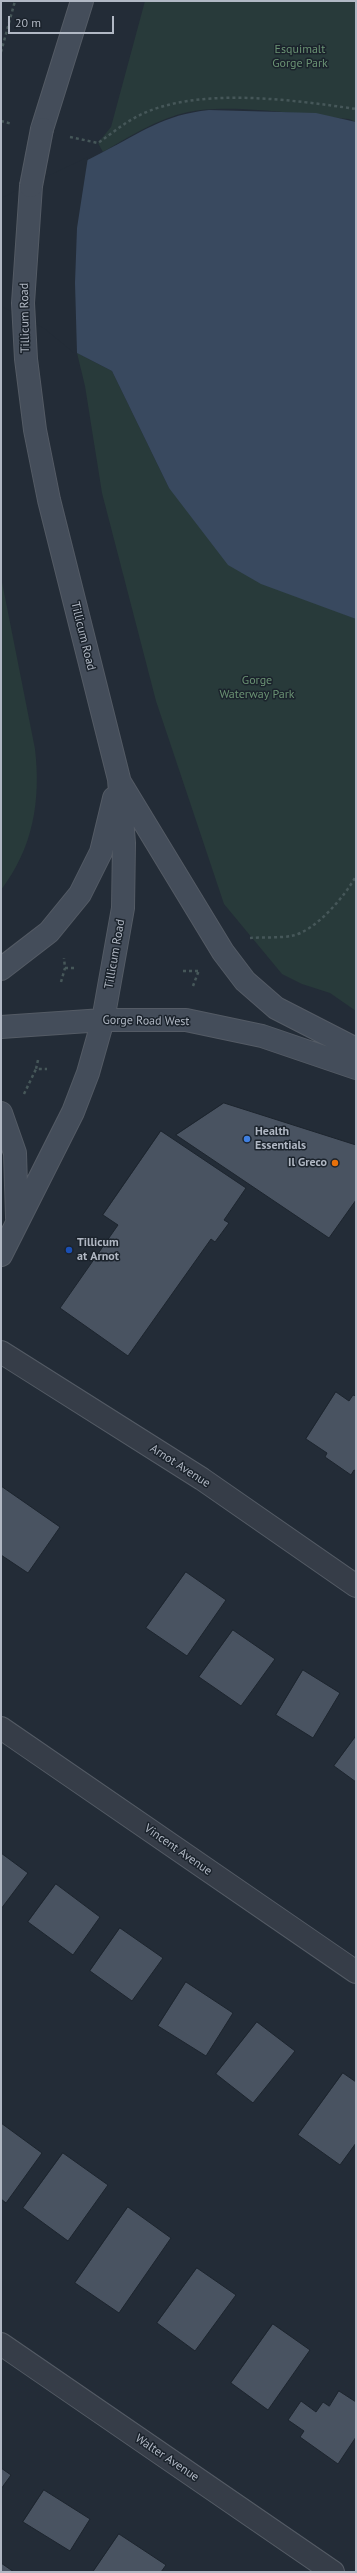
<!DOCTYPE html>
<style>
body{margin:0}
#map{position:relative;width:357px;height:2573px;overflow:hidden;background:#232c37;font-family:"PT Sans",sans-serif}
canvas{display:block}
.frame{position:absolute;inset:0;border:2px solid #b1b8c4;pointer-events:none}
.scale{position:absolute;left:8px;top:16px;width:106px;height:18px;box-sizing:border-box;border:2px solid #b1b8c4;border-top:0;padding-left:5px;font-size:12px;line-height:14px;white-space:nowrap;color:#b1b8c4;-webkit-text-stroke:3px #1b232c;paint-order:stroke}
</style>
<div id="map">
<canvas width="357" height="2573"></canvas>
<div class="frame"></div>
<div class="scale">20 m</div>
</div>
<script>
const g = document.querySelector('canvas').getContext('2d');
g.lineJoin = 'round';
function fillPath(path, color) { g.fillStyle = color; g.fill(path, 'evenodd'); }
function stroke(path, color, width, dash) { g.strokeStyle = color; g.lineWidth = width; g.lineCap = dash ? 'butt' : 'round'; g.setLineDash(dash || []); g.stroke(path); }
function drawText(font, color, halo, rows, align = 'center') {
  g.font = font + ' "PT Sans",sans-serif'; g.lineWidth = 3; g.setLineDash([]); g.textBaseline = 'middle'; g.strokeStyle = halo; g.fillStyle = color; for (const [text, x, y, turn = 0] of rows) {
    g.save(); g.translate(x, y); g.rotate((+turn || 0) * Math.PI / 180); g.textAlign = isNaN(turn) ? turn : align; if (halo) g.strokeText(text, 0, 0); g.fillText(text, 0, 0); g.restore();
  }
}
fillPath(new Path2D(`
 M 145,1 L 356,1 L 356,122 L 349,119 C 305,115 229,103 188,112 C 157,119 130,136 103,152 L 98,143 L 111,127 Z
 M 77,353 L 112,371 L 169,488 L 320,604 L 356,619 L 356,1011 L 330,993 L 302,984 L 282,974 L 224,904 L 156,701 L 102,493 L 85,386 Z
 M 1,577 L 35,749 C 41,801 33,848 1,890 Z`), '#283a3a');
fillPath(new Path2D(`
 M 209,110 L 316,113 L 356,122 L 356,619 L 261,584 L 228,565 L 169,488 L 112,371 L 77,353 L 47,327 L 1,200 C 35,184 70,170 103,152 C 142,132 163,115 209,110 Z`), '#39495f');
fillPath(new Path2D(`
 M 88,157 L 77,228 L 75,283 L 77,353 L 74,353 L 45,329 L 1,306 L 1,198 Z`), '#232c37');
const building = new Path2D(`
 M 224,1103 L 356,1145 L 356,1200 L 329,1238 L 176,1135 Z
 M 161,1131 L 246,1188 L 224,1220 L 229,1223 L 215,1242 L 211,1239 L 128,1356 L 60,1308 L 118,1225 L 103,1215 Z
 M 336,1392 L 349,1401 L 353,1395 L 356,1396 L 356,1471 L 354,1470 L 351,1475 L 325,1457 L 327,1453 L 306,1439 Z
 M 1,1486 L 60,1527 L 28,1573 L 1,1555 Z
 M 186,1572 L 226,1600 L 187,1656 L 146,1628 Z
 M 233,1630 L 275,1659 L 241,1706 L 199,1677 Z
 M 303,1670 L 340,1693 L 313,1738 L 276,1715 Z
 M 356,1736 L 356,1782 L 334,1766 Z
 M 1,1853 L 28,1873 L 1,1909 Z
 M 56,1884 L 100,1917 L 73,1955 L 28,1922 Z
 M 120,1928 L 163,1958 L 132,2001 L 90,1971 Z
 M 186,1982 L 233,2013 L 206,2056 L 158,2026 Z
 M 257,2022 L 295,2051 L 253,2103 L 216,2074 Z
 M 343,2073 L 356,2082 L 356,2143 L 340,2165 L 298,2135 Z
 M 1,2123 L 42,2153 L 6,2203 L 1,2199 Z
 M 63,2153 L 108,2185 L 68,2241 L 23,2208 Z
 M 128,2207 L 171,2238 L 119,2313 L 75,2283 Z
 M 197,2268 L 236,2295 L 195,2351 L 157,2323 Z
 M 273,2324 L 310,2350 L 268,2410 L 231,2383 Z
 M 339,2391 L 356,2402 L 356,2437 L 338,2464 L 300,2437 L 304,2431 L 288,2420 L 301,2401 L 316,2412 L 323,2402 L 329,2406 Z
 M 1,2468 L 11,2475 L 1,2489 Z
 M 44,2490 L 90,2519 L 70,2551 L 23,2522 Z
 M 119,2534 L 166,2565 L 161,2572 L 93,2572 Z
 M 1,2563 L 14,2572 L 1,2572 Z`);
fillPath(building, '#495361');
stroke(building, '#1d252e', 1);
const street = new Path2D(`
 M 1,1352 L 202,1479 L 356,1586
 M 1,1728 L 356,1972
 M 1,2344 L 333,2572`);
const secondary = new Path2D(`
 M 42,129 L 82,1
 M 121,784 L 223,952 L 245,981 L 276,1008 L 356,1049
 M 1,969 L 49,932 L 80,894 L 101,852 L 114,798
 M 1,1027 L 103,1020 L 186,1020 L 262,1036 L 356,1068
 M 1,1113 L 15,1153 L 17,1218
 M 1,1255 L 73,1112 L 88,1073 L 103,1020 L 123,908 L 124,843 L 119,779 L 49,500 L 35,430 L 26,359 L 23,303 L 31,186`);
stroke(street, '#545b65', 24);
stroke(secondary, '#545b65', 24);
stroke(new Path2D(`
 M 1,52 L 15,1
 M 1,121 L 12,124
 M 70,137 L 98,143 C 111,134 124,123 138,116 C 196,86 294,100 356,109
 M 250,938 C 263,937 280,938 291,936 C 315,932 345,896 356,876
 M 65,968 L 75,968
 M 183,971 L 198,971
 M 61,982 L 65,968 L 64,958
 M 193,986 L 199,970
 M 38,1060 L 36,1069 L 47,1069
 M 24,1094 L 36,1069`), '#465759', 2.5, [3, 3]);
stroke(street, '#363d48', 22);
stroke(secondary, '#444d5a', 22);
const secondaryBridge = new Path2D(`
 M 31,186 L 42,129`);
stroke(secondaryBridge, '#545b65', 24, []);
stroke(secondaryBridge, '#444d5a', 22);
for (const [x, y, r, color] of [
 [247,1139,4,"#3f7fe0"],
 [335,1163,4,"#e8710a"],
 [69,1250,4,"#1a4fb4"]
]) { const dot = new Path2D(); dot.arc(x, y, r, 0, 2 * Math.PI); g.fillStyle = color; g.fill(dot); stroke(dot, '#1b232c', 1.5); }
drawText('12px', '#6a9273', '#1b232c', [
 ["Esquimalt",300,50],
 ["Gorge Park",300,64],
 ["Gorge",257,681],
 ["Waterway Park",257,695]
]);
drawText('12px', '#b1b8c4', '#1b232c', [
 ["Tillicum Road",25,318,-91],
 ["Tillicum Road",83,636,76],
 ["Tillicum Road",115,954,-80],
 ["Gorge Road West",146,1021,1],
 ["Arnot Avenue",180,1466,33],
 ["Vincent Avenue",178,1850,35],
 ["Walter Avenue",167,2458,34]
]);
drawText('bold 12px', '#b1b8c4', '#1b232c', [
 ["Health",255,1132],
 ["Essentials",255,1146],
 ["Il Greco",327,1163,"right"],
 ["Tillicum",77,1243],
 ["at Arnot",77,1257]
], 'left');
</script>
